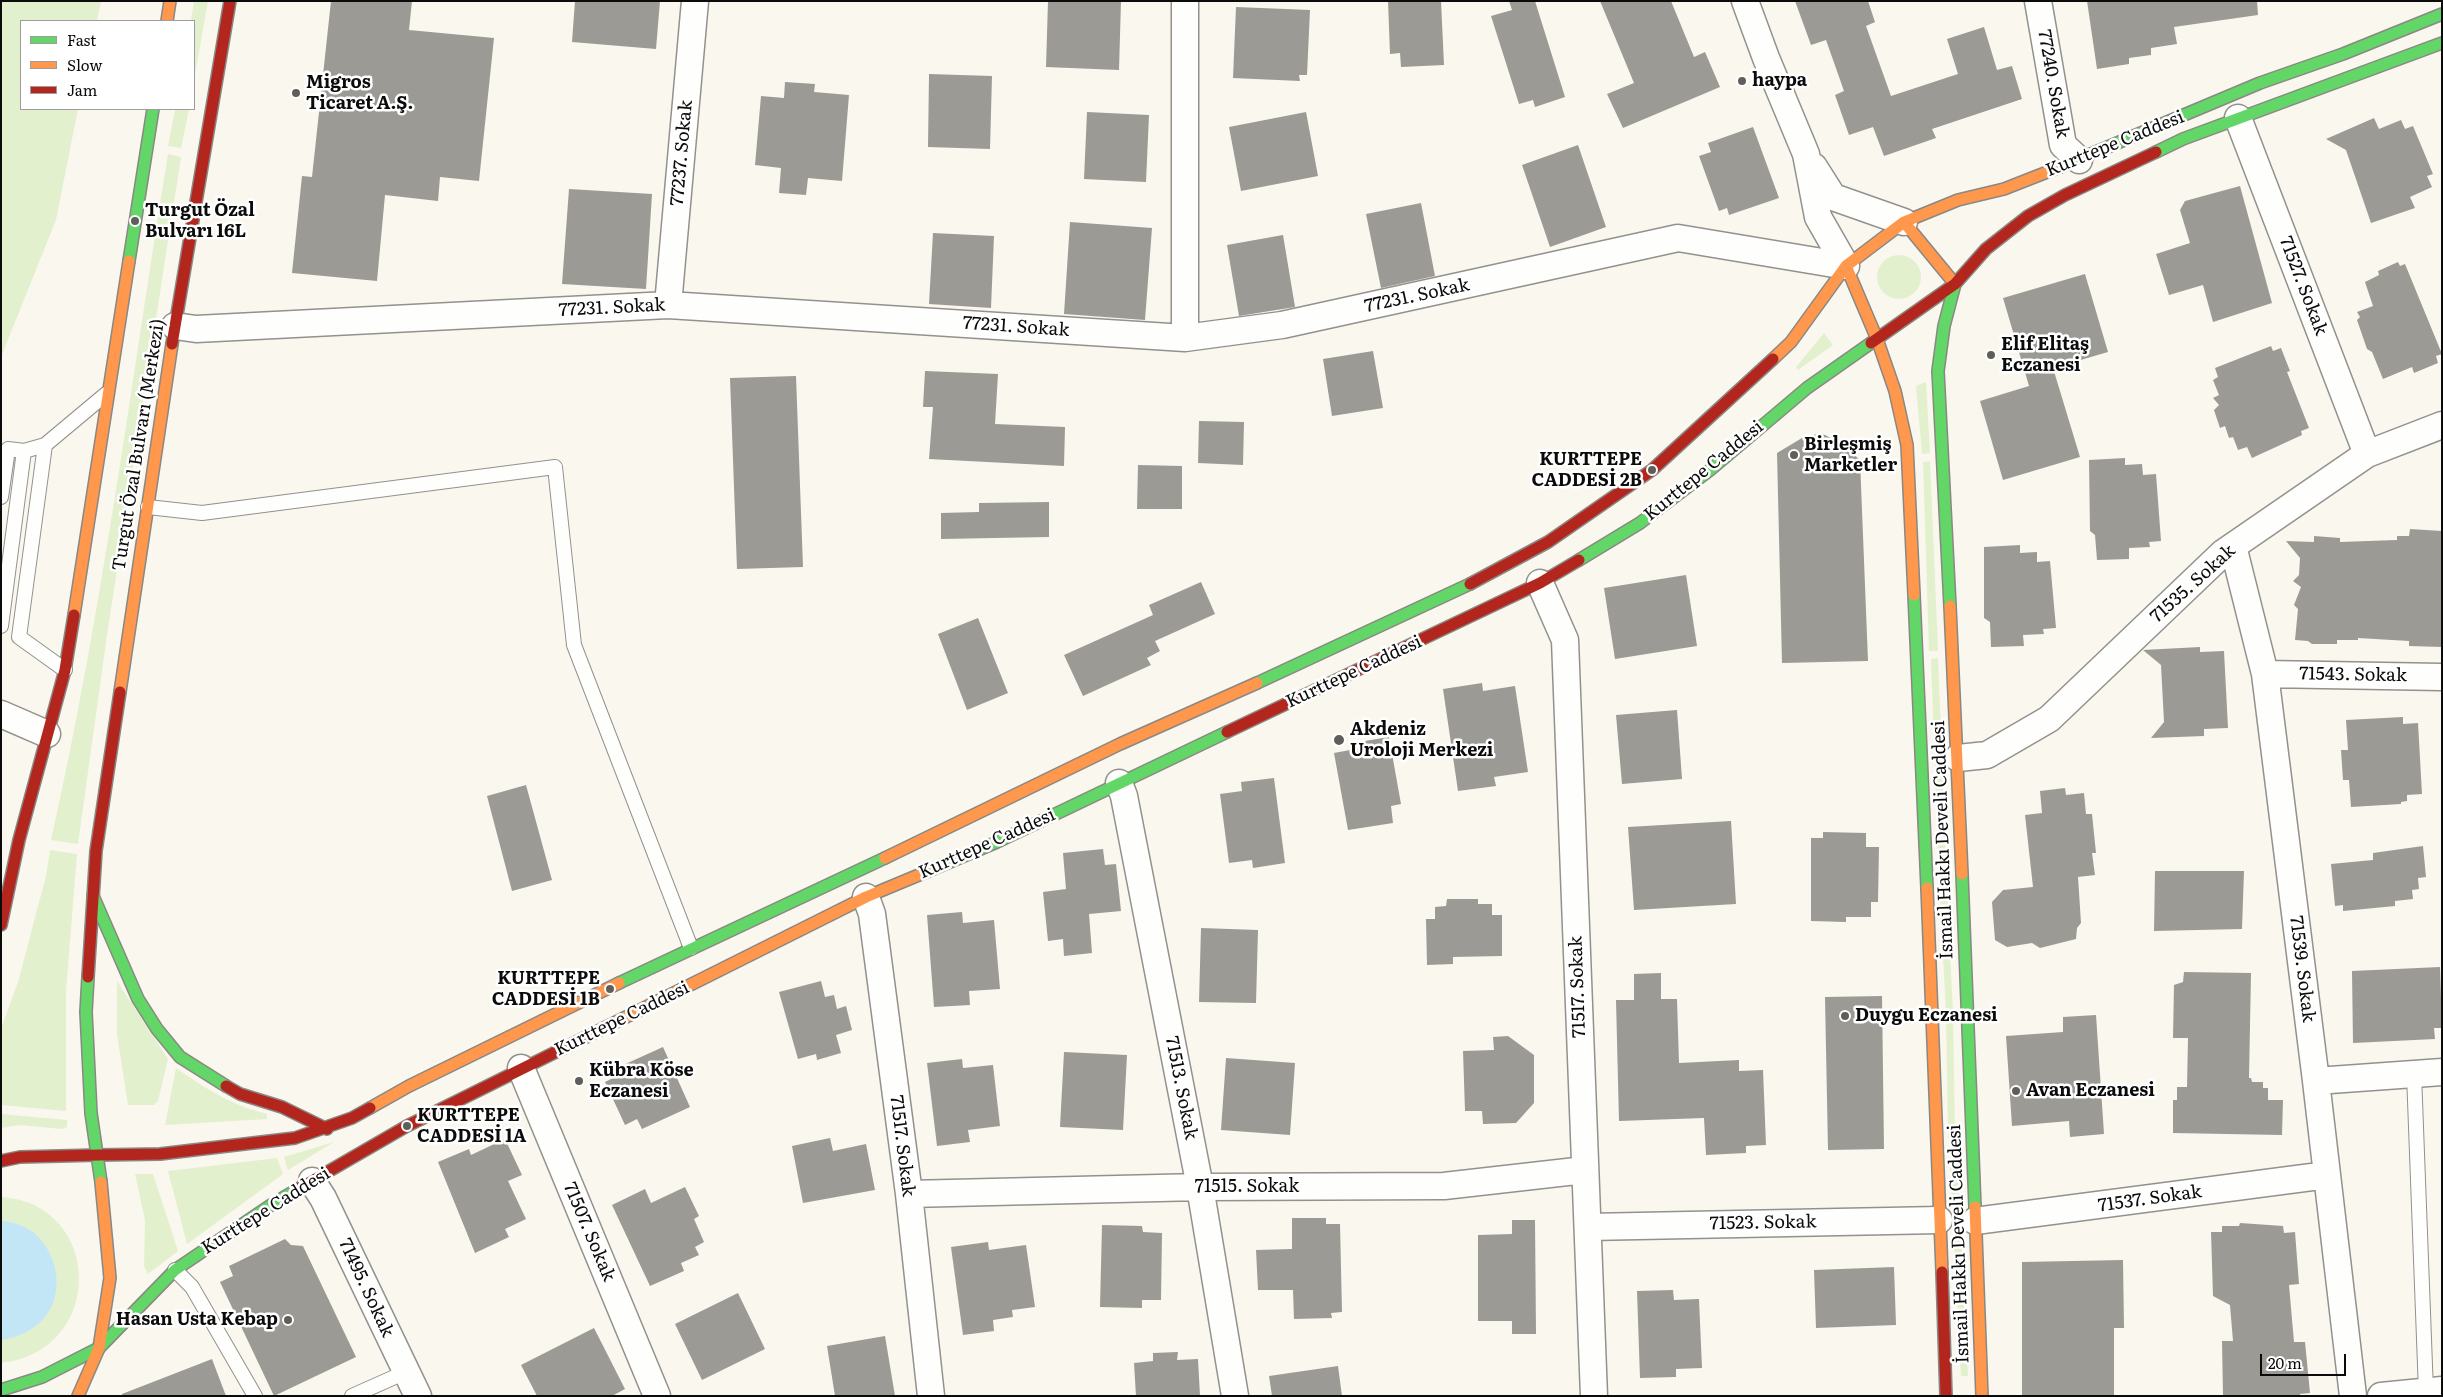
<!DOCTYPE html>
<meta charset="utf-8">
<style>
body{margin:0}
#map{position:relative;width:2443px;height:1397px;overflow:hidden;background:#faf7ee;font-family:Literata,serif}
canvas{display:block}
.frame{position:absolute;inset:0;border:2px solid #0b0b0b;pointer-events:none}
.legend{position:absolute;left:20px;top:20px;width:175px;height:90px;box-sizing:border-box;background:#fff;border:1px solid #9d9d9d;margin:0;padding:6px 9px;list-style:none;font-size:15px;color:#0b0b0b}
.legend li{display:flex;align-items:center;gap:10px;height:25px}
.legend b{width:25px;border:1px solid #9d9d9d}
.scale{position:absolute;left:2260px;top:1354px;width:86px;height:22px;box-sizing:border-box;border:2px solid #0b0b0b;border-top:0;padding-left:6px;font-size:15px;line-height:18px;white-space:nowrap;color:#0b0b0b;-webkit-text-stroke:4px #fff;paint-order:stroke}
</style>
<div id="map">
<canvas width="2443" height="1397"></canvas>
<div class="frame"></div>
<ul class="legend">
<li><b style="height:6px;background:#63d668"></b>Fast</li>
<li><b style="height:6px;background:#ff974d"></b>Slow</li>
<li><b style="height:6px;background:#b3261e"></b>Jam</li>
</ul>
<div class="scale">20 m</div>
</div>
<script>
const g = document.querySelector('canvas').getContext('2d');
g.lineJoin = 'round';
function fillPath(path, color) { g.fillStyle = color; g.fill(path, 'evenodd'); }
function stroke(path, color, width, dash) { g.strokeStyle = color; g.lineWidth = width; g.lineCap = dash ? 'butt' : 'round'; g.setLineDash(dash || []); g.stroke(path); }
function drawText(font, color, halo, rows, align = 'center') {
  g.font = font + ' Literata,serif'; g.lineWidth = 5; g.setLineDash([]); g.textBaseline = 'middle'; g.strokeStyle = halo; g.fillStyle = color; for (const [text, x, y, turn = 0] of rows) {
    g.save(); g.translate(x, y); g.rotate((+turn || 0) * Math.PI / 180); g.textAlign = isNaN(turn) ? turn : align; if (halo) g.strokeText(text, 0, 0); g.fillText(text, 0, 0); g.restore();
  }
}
fillPath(new Path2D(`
 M 1,1 L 101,1 L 97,21 L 21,21 L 21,109 L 78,109 L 56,220 L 1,357 Z
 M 194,1 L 208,1 L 194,80 L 194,21 L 191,21 Z
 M 175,109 L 189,109 L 181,148 L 168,146 Z
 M 168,154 L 181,157 L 107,635 L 78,844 L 51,840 C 102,614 131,383 168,154 Z
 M1877 277a22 22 0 1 1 44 0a22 22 0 1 1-44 0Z
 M 1824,333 L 1833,345 L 1798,370 L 1796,367 Z
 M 1926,382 L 1930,453 L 1922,454 L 1916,386 Z
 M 1930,461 L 1938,651 L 1929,651 L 1923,462 Z
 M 1938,658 L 1945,832 L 1937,832 L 1931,659 Z
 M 1937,841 L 1945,841 L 1953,1013 L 1955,1138 L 1948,1138 L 1946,1012 Z
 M 50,850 L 77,854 L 66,991 L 66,1111 L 1,1105 L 1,1029 L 18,982 L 46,876 Z
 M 117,981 L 168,1059 L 158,1101 L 154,1105 L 128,1105 L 117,1034 Z
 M 176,1068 C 208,1090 229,1104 267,1114 L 267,1119 L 165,1125 Z
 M 1,1114 L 67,1120 L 67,1127 L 62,1129 L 19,1125 L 1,1128 Z
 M 334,1142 L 288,1170 L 284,1157 Z
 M 1957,1147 L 1968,1376 L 1961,1376 L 1949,1148 Z
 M 277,1158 L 283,1174 L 187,1244 L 168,1171 Z
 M 135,1174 L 153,1174 L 178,1251 L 148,1274 L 144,1266 L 145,1220 Z
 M 1,1197 C 103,1203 107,1351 1,1363 Z`), '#e3f0cd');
fillPath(new Path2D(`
 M 1,1221 C 13,1221 24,1226 33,1232 C 62,1256 67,1305 33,1328 C 23,1335 13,1338 1,1340 Z`), '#c3e6f6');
fillPath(new Path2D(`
 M 331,1 L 412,1 L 409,30 L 494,38 L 479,181 L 440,177 L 438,201 L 385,195 L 377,281 L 292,273 L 302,176 L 312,177 Z
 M 575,1 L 660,1 L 656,49 L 572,42 Z
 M 1048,1 L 1121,1 L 1119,70 L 1046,67 Z
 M 1388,1 L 1441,1 L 1444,65 L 1401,67 L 1400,53 L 1390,54 Z
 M 1509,1 L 1535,1 L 1565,97 L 1535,107 L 1533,100 L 1519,104 L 1491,16 L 1512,10 Z
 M 1600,1 L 1671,1 L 1694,57 L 1705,52 L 1720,87 L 1623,128 L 1607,94 L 1634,83 Z
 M 1795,1 L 1868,1 L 1875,22 L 1866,26 L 1891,96 L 1958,74 L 1947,39 L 1984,27 L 1997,70 L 2012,66 L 2022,99 L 1932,129 L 1936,138 L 1884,156 L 1873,127 L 1849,135 L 1835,95 L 1844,91 L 1826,40 L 1811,45 Z
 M 2087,1 L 2257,1 L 2258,15 L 2174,27 L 2177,44 L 2151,48 L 2151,55 L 2129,58 L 2129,64 L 2097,69 Z
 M 1236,7 L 1310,10 L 1307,75 L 1299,75 L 1300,81 L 1233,78 Z
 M 929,74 L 992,76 L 990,149 L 928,147 Z
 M 785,82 L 815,84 L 814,92 L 849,95 L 842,181 L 808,178 L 806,195 L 779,193 L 781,168 L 755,165 L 761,96 L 784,98 Z
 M 1087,112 L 1149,115 L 1146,182 L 1084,179 Z
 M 1306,112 L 1318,176 L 1241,191 L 1229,127 Z
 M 2374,118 L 2379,129 L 2401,120 L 2405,129 L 2413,126 L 2433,174 L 2427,176 L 2432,187 L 2410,197 L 2415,208 L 2371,223 L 2346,150 L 2326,139 Z
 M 1753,127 L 1779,198 L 1729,215 L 1727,208 L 1719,211 L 1699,156 L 1711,152 L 1708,143 Z
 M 1578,145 L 1606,227 L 1550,247 L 1522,165 Z
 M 2240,186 L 2272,303 L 2213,322 L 2203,285 L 2169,295 L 2156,254 L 2190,243 L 2180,210 L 2185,201 Z
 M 569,189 L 652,194 L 646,289 L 562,284 Z
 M 1421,203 L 1435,276 L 1381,288 L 1366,214 Z
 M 1070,222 L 1152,228 L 1145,320 L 1064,314 Z
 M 933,233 L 994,236 L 991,308 L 929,304 Z
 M 1283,235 L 1295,307 L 1239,316 L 1227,245 Z
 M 2398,262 L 2400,266 L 2405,264 L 2442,354 L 2436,356 L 2438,363 L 2414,373 L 2412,367 L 2383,379 L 2372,352 L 2367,349 L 2357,320 L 2360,317 L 2357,312 L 2373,306 L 2365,282 L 2379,275 L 2378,271 Z
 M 2085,274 L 2108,352 L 2053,368 L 2080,457 L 2003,480 L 1980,401 L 2029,386 L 2003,298 Z
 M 2271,346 L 2273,351 L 2281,348 L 2290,371 L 2287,372 L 2309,428 L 2301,431 L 2302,435 L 2252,458 L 2247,447 L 2238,450 L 2233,437 L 2229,438 L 2225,426 L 2220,428 L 2214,410 L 2219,405 L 2213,398 L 2219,395 L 2213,380 L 2218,377 L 2215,368 Z
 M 1373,351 L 1383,408 L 1332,416 L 1323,359 Z
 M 925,371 L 998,374 L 995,424 L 1065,427 L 1064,466 L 929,459 L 933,407 L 923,407 Z
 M 796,376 L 803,567 L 737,569 L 730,378 Z
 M 1199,421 L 1244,422 L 1243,465 L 1198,463 Z
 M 1821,433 L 1841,443 L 1860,460 L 1868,661 L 1782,663 L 1777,453 L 1802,438 Z
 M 2125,458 L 2125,465 L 2142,464 L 2143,475 L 2156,474 L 2161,541 L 2149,542 L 2150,547 L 2129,548 L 2129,559 L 2097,560 L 2095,535 L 2090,531 L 2089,460 Z
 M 1138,465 L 1182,466 L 1182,509 L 1137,509 Z
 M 1049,502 L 1049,537 L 941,539 L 941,513 L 979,512 L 979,503 Z
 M 2410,529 L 2442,531 L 2442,647 L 2409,646 L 2409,641 L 2358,638 L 2358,640 L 2337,640 L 2337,644 L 2312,644 L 2308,641 L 2295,640 L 2298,609 L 2294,605 L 2301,587 L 2293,581 L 2299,575 L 2300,558 L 2286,541 L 2314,542 L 2314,536 L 2340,538 L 2340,542 L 2397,540 L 2397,536 L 2409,536 Z
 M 2020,545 L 2020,553 L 2037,552 L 2037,562 L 2050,561 L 2056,628 L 2043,629 L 2044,634 L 2023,635 L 2024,646 L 1991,647 L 1990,622 L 1984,618 L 1984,547 Z
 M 1686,575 L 1697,646 L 1615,659 L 1604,588 Z
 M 1201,582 L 1215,614 L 1155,641 L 1160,651 L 1147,658 L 1151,665 L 1083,696 L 1064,655 L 1153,615 L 1149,605 Z
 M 978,618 L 1008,693 L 967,710 L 938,634 Z
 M 2200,647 L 2200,652 L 2224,651 L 2228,728 L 2204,729 L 2204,736 L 2151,738 L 2164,722 L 2161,665 L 2143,650 Z
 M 1482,683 L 1483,691 L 1515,686 L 1528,772 L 1494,777 L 1496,786 L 1458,791 L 1443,689 Z
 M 1677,710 L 1682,779 L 1622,784 L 1616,715 Z
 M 2403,717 L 2403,724 L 2418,723 L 2422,794 L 2407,795 L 2407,801 L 2401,802 L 2401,804 L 2351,807 L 2349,780 L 2343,780 L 2341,750 L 2348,750 L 2346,720 Z
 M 1389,737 L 1401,804 L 1391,806 L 1393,823 L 1348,830 L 1334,753 L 1366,747 L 1365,741 Z
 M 1274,778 L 1285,863 L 1253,868 L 1252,860 L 1229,863 L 1220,794 L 1242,791 L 1241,782 Z
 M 526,785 L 552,880 L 512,891 L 487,796 Z
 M 2065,788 L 2066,795 L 2084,793 L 2086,814 L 2092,814 L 2096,853 L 2092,853 L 2095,875 L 2078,877 L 2081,923 L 2077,928 L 2076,939 L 2040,948 L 2032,943 L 2007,947 L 1995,940 L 1992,902 L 2003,890 L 2033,887 L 2025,815 L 2042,813 L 2040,791 Z
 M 1731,821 L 1736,904 L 1634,910 L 1628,827 Z
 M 1823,832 L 1866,833 L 1866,847 L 1879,847 L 1878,902 L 1871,902 L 1871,917 L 1846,917 L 1846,922 L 1811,921 L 1811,838 L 1823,838 Z
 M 2423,846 L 2426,877 L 2418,878 L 2419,889 L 2412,890 L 2413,899 L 2395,901 L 2395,906 L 2343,911 L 2343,905 L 2335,906 L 2331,864 L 2373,860 L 2373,853 Z
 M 1103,849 L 1105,865 L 1116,864 L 1121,911 L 1089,914 L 1092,953 L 1064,956 L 1063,939 L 1048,941 L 1043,892 L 1066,889 L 1063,853 Z
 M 2155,871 L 2244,871 L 2242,929 L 2154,931 Z
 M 1447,899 L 1478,899 L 1478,904 L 1492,904 L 1492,915 L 1502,915 L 1502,956 L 1453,957 L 1453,964 L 1427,965 L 1426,919 L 1435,919 L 1435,907 L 1446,906 Z
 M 962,912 L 963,923 L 994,920 L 1000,989 L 969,991 L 970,1005 L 934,1007 L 927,915 Z
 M 1201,928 L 1258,930 L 1256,1003 L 1199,1002 Z
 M 2440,967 L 2442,1028 L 2434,1028 L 2435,1039 L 2353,1043 L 2352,971 Z
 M 2184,972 L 2251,973 L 2249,1078 L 2251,1078 L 2252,1082 L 2263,1082 L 2263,1088 L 2268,1088 L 2268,1100 L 2283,1100 L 2282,1135 L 2173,1133 L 2173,1100 L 2177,1100 L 2177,1087 L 2187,1087 L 2188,1038 L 2173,1038 L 2174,985 L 2183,982 Z
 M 1661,973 L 1661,999 L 1677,999 L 1679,1063 L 1739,1060 L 1739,1071 L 1763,1070 L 1766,1145 L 1746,1146 L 1746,1153 L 1706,1155 L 1704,1118 L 1619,1121 L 1616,1000 L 1634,1000 L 1634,974 Z
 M 821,981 L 825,997 L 834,995 L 837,1009 L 846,1006 L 852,1030 L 836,1035 L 841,1053 L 817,1060 L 816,1054 L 798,1059 L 779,992 Z
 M 1882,996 L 1884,1149 L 1828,1150 L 1825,997 Z
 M 2096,1015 L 2104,1134 L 2070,1137 L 2069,1121 L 2012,1126 L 2006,1036 L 2063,1032 L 2063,1017 Z
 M 1508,1036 L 1534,1055 L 1534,1103 L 1516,1123 L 1483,1124 L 1482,1111 L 1465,1111 L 1463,1051 L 1494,1050 L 1493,1037 Z
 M 663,1047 L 690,1107 L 642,1129 L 637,1119 L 625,1125 L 605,1082 L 613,1078 L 610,1071 Z
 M 1064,1052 L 1127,1055 L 1123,1130 L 1060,1127 Z
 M 1226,1058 L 1295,1063 L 1290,1135 L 1221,1130 Z
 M 962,1059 L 963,1068 L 993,1065 L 1000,1126 L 968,1130 L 970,1142 L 937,1146 L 927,1063 Z
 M 830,1138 L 833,1151 L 866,1144 L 875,1190 L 803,1203 L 792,1146 Z
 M 505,1139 L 522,1175 L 508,1181 L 526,1219 L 505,1229 L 509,1237 L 475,1253 L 438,1162 L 469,1149 L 471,1155 Z
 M 685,1187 L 699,1216 L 694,1219 L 704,1242 L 695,1247 L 699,1255 L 681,1263 L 684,1271 L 650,1286 L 612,1205 L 645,1189 L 651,1203 Z
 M 1292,1218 L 1326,1218 L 1326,1224 L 1340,1224 L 1342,1312 L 1331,1313 L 1332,1318 L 1294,1319 L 1293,1290 L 1258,1290 L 1256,1250 L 1292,1249 Z
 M 1512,1220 L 1535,1220 L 1536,1334 L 1512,1334 L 1512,1321 L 1478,1321 L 1478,1235 L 1512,1234 Z
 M 2240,1223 L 2283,1226 L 2284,1233 L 2295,1232 L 2299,1284 L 2289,1285 L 2294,1342 L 2305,1342 L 2310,1393 L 2300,1394 L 2300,1396 L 2223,1396 L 2222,1341 L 2233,1341 L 2230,1305 L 2213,1296 L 2211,1232 L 2222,1232 L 2222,1226 L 2239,1226 Z
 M 1102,1225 L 1142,1226 L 1143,1232 L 1162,1233 L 1161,1300 L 1142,1300 L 1142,1308 L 1100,1307 Z
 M 285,1239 L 291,1245 L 303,1246 L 356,1357 L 274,1396 L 220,1282 L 233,1276 L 229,1266 Z
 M 988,1242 L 989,1250 L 1026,1245 L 1035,1307 L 1012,1310 L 1013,1317 L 993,1320 L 994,1331 L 963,1335 L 951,1247 Z
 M 2123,1260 L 2124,1328 L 2114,1328 L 2114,1396 L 2022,1396 L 2022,1262 Z
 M 1894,1267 L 1896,1325 L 1816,1328 L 1814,1270 Z
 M 1673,1290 L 1674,1300 L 1699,1299 L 1702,1368 L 1676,1369 L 1676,1377 L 1640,1378 L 1637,1291 Z
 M 738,1293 L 765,1349 L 702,1380 L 675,1324 Z
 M 594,1328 L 625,1389 L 612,1396 L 537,1396 L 521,1365 Z
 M 885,1336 L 895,1396 L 835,1396 L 827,1346 Z
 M 1178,1352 L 1177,1360 L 1198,1359 L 1200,1396 L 1136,1396 L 1134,1363 L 1153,1361 L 1153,1353 Z
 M 212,1359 L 226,1396 L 122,1396 L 122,1394 Z
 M 1338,1366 L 1342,1396 L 1272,1396 L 1269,1376 Z`), '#9c9a94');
const lane = new Path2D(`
 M 1,497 L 8,449 L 24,451
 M 148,507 L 202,513 L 555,467 L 574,645 L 691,948
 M 1,626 L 24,451 L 45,445
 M 65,670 L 19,637 L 45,445 L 106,394
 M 2414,1074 L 2426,1392
 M 175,1270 L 192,1287 L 255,1396
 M 352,1396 L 406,1372`);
const street = new Path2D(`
 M 1745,1 L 1766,58 L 1806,154 L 1818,217 L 1846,266
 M 2038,1 L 2063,145 L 2079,160
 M 2238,118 L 2367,454
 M 1814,167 L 1833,197 L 1904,222
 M 668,305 L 695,1
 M 175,326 L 196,329 L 668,305 L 1185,338 L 1282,325 L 1678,238 L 1846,266
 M 1185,338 L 1185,1
 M 2233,546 L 2265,674 L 2316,1081 L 2353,1396
 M 1540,583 L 1565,640 L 1594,1396
 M 2265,674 L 2442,677
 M 1,714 L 47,734
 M 1958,758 L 1987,755 L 2049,719 L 2223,553 L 2367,454 L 2442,425
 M 1119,783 L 1124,796 L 1200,1187 L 1235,1396
 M 866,897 L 872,914 L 909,1194 L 931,1396
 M 521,1068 L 657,1396
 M 2316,1081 L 2442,1072
 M 312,1181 L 323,1198 L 418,1396
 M 909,1194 L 1200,1187 L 1444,1186 L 1585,1170
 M 1975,1221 L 2312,1177 L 2326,1177
 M 1588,1227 L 1939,1220
 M 2381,1396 L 2442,1390`);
const fast = new Path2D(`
 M 2156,152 L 2183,139 L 2442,43
 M 2060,167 L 2260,83 L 2343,54 L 2442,14
 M 129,261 L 153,109
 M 1579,560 L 1640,523 L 1710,470 L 1807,388 L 1871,343
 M 1914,595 L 1927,888
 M 1950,606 L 1938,371 L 1944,326 L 1955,284
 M 1257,683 L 1470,584
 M 926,872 L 997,842 L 1227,732
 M 1962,874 L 1975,1207
 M 93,896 L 138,999 L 157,1029 L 180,1057 L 226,1086
 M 88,977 L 86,1012 L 91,1113 L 101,1182
 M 619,983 L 885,858
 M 99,1348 L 175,1270 L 271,1205 L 298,1189
 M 1,1390 L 42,1377 L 99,1348`);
const slow = new Path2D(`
 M 167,21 L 170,1
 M 1904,222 L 1955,284
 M 1846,266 L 1877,339 L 1895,391 L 1907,445 L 1914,595
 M 1773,359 L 1791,342 L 1846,266 L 1904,222 L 1958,200 L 2004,189 L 2060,167
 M 1950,606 L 1962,874
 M 74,615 L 129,261
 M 120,692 L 172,344
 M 885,858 L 1120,744 L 1257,683
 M 1927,888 L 1942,1272
 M 586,1037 L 866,897 L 926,872
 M 370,1108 L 409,1086 L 619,983
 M 1975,1207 L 1982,1396
 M 78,1396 L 99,1348 L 110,1278 L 101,1182`);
const jam = new Path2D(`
 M 1871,343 L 1955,284 L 1986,249 L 2028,216 L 2065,195 L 2156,152
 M 172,344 L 230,1
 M 1470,584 L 1548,542 L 1652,470 L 1773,359
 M 1227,732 L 1540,583 L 1579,560
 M 1,925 L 19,840 L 65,670 L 74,615
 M 88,977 L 96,851 L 120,692
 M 226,1086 L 240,1094 L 282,1107 L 327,1129
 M 99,1155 L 160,1154 L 295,1138 L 352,1118 L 370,1108
 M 1,1161 L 20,1157 L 99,1155
 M 298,1189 L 407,1126 L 586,1037
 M 1942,1272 L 1946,1396`);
stroke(lane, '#93918d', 16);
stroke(street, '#93918d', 29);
stroke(fast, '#898884', 14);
stroke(slow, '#898884', 14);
stroke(jam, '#898884', 14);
stroke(lane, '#fefefc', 14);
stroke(street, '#fefefc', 26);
stroke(fast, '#63d668', 11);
stroke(slow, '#ff974d', 11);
stroke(jam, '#b3261e', 11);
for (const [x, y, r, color] of [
 [1742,81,5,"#5f5e5a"],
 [296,93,5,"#5f5e5a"],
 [135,221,5,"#5f5e5a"],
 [1991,355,5,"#5f5e5a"],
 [1794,455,5,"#5f5e5a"],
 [1652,470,5,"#5f5e5a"],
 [1339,740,6,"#5f5e5a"],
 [610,989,5,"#5f5e5a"],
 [1845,1016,5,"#5f5e5a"],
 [579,1081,5,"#5f5e5a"],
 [2016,1091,5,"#5f5e5a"],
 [407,1126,5,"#5f5e5a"],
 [288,1320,5,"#5f5e5a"]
]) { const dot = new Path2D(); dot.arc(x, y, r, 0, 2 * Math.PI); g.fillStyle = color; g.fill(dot); stroke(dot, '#fff', 2); }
drawText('bold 18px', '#0b0b0b', '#fff', [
 ["haypa",1752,81],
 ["Migros",306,83],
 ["Ticaret A.Ş.",306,104],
 ["Turgut Özal",145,211],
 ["Bulvarı 16L",145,232],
 ["Elif Elitaş",2001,345],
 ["Eczanesi",2001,366],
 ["Birleşmiş",1804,445],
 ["Marketler",1804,466],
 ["KURTTEPE",1642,460,"right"],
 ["CADDESİ 2B",1642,481,"right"],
 ["Akdeniz",1350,730],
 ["Uroloji Merkezi",1350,751],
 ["KURTTEPE",600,979,"right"],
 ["CADDESİ 1B",600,1000,"right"],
 ["Duygu Eczanesi",1855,1016],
 ["Kübra Köse",589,1071],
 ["Eczanesi",589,1092],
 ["Avan Eczanesi",2026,1091],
 ["KURTTEPE",417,1116],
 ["CADDESİ 1A",417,1137],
 ["Hasan Usta Kebap",278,1320,"right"]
], 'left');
drawText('18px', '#0b0b0b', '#fff', [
 ["77240. Sokak",2053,84,80],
 ["Kurttepe Caddesi",2115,144,-22],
 ["77237. Sokak",682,153,-85],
 ["71527. Sokak",2303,286,69],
 ["77231. Sokak",1417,296,-12],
 ["77231. Sokak",612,308,-3],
 ["77231. Sokak",1016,327,4],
 ["Turgut Özal Bulvarı (Merkezi)",139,445,-81],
 ["Kurttepe Caddesi",1704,471,-39],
 ["71535. Sokak",2193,584,-42],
 ["Kurttepe Caddesi",1354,672,-25],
 ["71543. Sokak",2353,675,1],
 ["İsmail Hakkı Develi Caddesi",1943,840,-92],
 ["Kurttepe Caddesi",987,844,-24],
 ["71539. Sokak",2302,969,83],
 ["71517. Sokak",1578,987,-92],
 ["Kurttepe Caddesi",622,1019,-26],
 ["71513. Sokak",1181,1088,79],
 ["71517. Sokak",902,1146,83],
 ["71515. Sokak",1247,1187],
 ["71537. Sokak",2150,1199,-8],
 ["Kurttepe Caddesi",266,1211,-32],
 ["71523. Sokak",1763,1223,-1],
 ["71507. Sokak",589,1232,67],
 ["İsmail Hakkı Develi Caddesi",1959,1244,-92],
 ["71495. Sokak",366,1288,65]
]);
</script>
